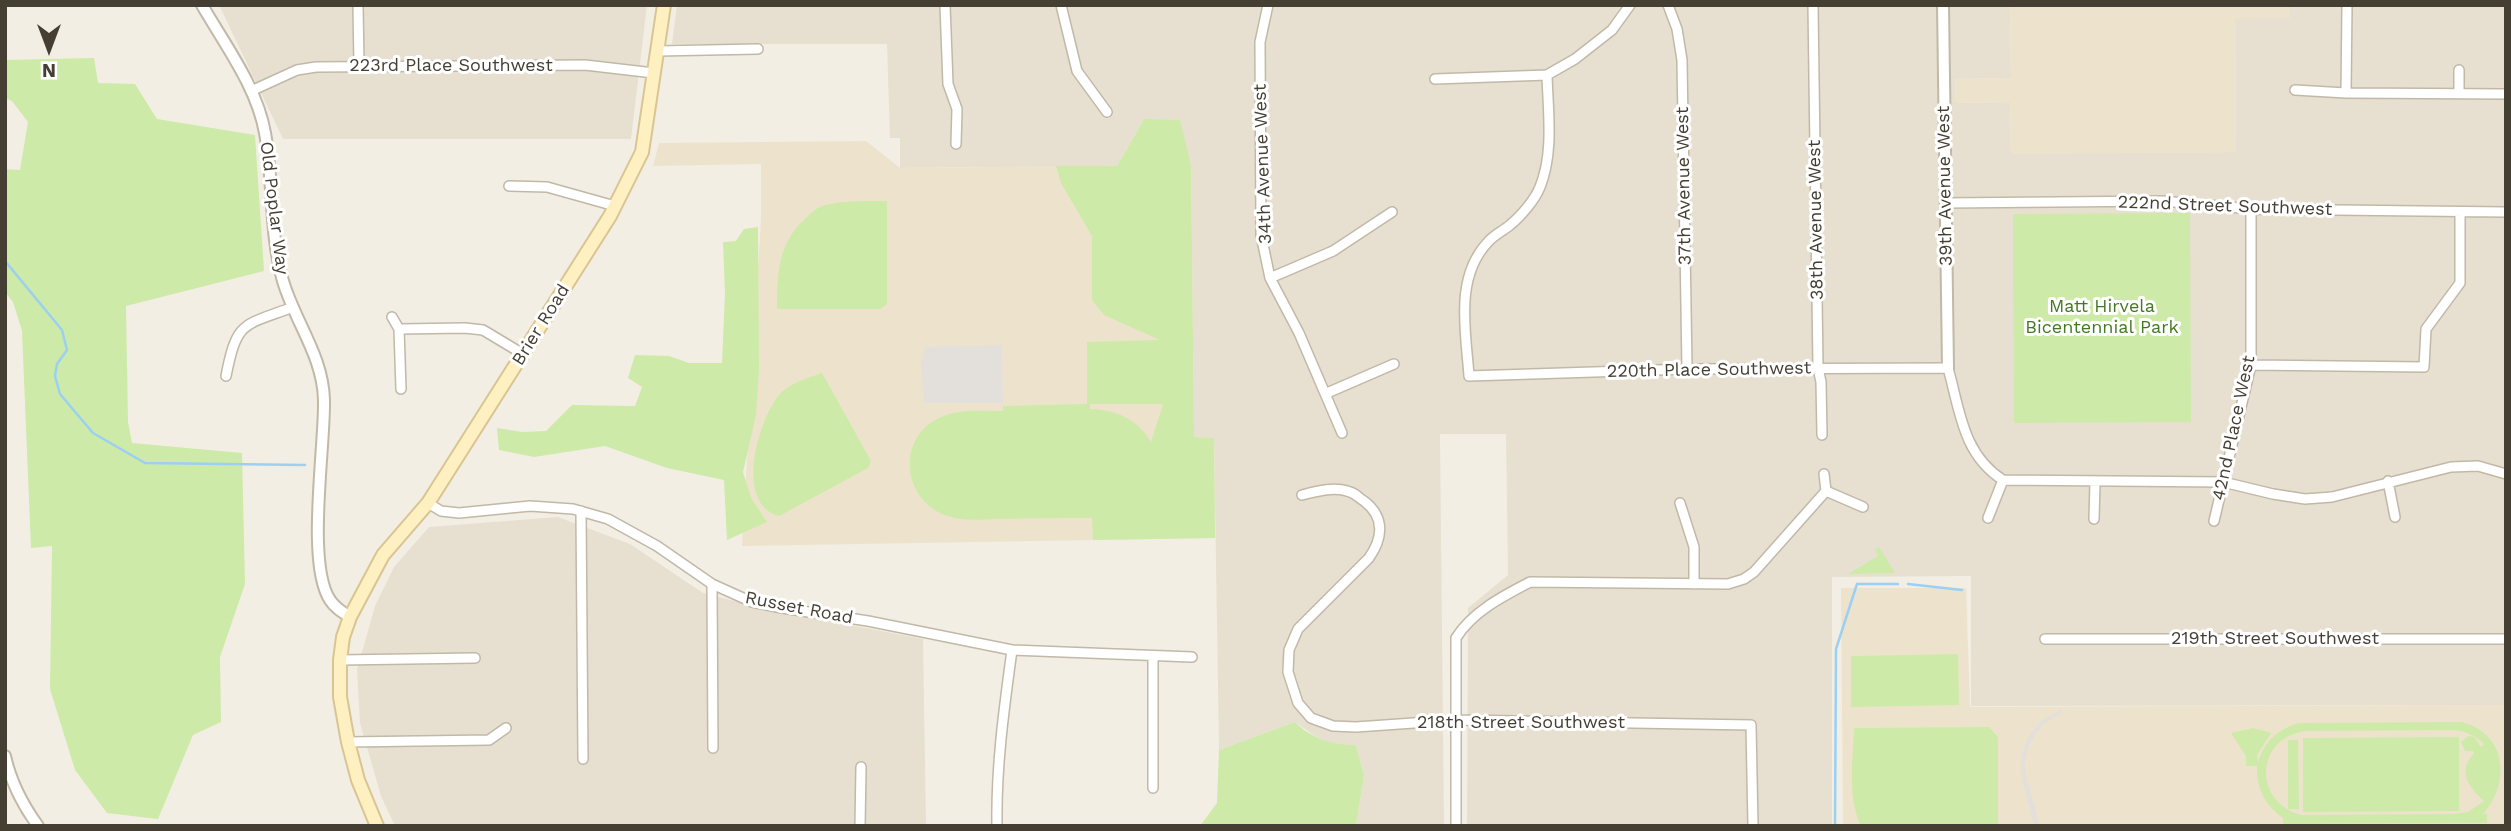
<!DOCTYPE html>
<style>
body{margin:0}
#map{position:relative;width:2511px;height:831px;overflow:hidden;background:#f3eee3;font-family:"Work Sans",sans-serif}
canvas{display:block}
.frame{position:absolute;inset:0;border:7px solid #453e33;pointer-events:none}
.north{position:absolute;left:14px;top:14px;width:70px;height:70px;-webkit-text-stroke:5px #fff;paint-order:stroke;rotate:180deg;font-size:19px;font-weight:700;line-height:28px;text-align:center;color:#453e33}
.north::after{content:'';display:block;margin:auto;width:24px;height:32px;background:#453e33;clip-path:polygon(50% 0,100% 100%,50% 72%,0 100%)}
</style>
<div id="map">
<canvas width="2511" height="831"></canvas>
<div class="frame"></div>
<div class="north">N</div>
</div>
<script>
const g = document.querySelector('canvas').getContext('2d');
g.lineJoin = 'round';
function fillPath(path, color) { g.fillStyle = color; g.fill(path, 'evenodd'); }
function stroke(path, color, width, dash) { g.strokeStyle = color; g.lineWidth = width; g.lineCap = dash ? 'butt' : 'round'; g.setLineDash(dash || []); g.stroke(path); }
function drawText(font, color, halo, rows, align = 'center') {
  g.font = font + ' "Work Sans",sans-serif'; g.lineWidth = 6; g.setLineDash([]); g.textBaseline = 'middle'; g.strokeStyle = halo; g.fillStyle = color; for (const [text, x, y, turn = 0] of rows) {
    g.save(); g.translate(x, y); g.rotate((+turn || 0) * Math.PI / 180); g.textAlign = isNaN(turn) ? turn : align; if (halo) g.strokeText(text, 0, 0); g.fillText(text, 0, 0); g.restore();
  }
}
fillPath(new Path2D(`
 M 219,5 L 647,5 L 631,139 L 283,139 Z
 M 677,5 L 2010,5 L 2011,78 L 1955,79 L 1956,103 L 2010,102 L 2011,153 L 2236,152 L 2235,18 L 2290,18 L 2290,5 L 2506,5 L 2506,705 L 1971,706 L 1971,576 L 1832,577 L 1832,826 L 1467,826 L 1468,608 L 1508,575 L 1506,434 L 1440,434 L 1444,826 L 1356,826 L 1364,775 L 1356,745 L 1336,745 L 1318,738 L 1295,722 L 1219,750 L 1214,438 L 1194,438 L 1191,165 L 1144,119 L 1117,166 L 900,168 L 900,138 L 890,138 L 887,44 L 672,44 Z
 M 558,517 L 630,544 L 703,593 L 762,608 L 923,639 L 926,826 L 395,826 L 381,796 L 360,723 L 357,670 L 375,606 L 394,567 L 429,527 Z`), '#e7e0d1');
fillPath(new Path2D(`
 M 2010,5 L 2290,5 L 2290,18 L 2235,19 L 2236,152 L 2011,154 L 2010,102 L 1956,103 L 1955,79 L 2011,78 Z
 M 866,141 L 900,168 L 1191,165 L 1194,437 L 1214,438 L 1215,538 L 742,546 L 761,219 L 761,164 L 653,166 L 659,143 Z
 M 1841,588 L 1966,588 L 1970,707 L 2506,705 L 2506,826 L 1843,826 Z`), '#ede3cc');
fillPath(new Path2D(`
 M 94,58 L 98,83 L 135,84 L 157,119 L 255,135 L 264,271 L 126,306 L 128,422 L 132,443 L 242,453 L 245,584 L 220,657 L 221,722 L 193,735 L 158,819 L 107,813 L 75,770 L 50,689 L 52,546 L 31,548 L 22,331 L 13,302 L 5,292 L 5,169 L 20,170 L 28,122 L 12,101 L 5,98 L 5,60 Z
 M 1144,119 L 1180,120 L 1191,165 L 1194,437 L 1214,438 L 1215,538 L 1093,540 L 1092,518 C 1062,518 1032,518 1001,519 C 984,519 964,522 948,516 C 905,503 895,443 935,420 C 955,408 981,411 1003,411 L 1003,406 L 1087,404 L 1087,342 L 1160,340 L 1104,315 L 1092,300 L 1092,236 L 1061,183 L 1056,166 L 1117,166 ZM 1147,404 L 1163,404 L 1151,442 C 1137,419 1117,410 1090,409 L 1090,404 Z
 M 887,201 L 887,304 L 880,309 L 777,309 C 777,275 778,243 805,219 C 810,214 816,208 822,206 C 842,200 866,201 887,201 Z
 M 2190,213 L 2191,422 L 2014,423 L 2013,214 Z
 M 758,227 L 759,369 L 756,415 L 743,472 L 751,498 L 767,522 L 727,540 L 724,480 L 667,468 L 605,446 L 534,457 L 499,450 L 497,428 L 522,432 L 546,431 L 572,405 L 635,406 L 642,387 L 628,378 L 635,355 L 669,356 L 689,363 L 722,363 L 725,294 L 723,242 L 736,241 L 744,229 Z
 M 822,373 L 871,461 L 868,468 L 779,516 C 734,504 758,420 779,395 C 789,383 808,378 822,373 Z
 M 1879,547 L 1895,573 L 1848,574 L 1878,556 L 1875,550 Z
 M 1958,654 L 1959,705 L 1851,707 L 1851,656 Z
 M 1295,722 C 1312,739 1333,745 1356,745 L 1364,775 L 1356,826 L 1200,826 L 1217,803 L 1219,750 Z
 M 2461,722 C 2507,733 2511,783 2483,814 L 2487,814 L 2487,823 L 2283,824 L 2283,818 C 2265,805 2256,788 2257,766 L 2246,766 L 2246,756 L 2231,733 L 2253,728 L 2271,733 L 2257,755 L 2258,762 C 2265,741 2278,729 2299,723 ZM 2453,730 C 2465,731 2475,735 2484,744 L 2481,747 L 2474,737 L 2468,736 L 2461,742 L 2465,751 L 2473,751 L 2474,753 C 2457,772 2468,786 2484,801 L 2468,812 L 2453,814 L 2301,815 C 2251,801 2256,735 2308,731 Z
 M 1989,727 L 1998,737 L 1998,826 L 1861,826 C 1847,797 1853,759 1854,728 Z
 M 2459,737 L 2459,811 L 2303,812 L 2303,738 Z
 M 2288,740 L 2298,740 L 2299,809 L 2288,809 Z`), '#cdeaa9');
fillPath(new Path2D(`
 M 1002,345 L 1003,403 L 924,403 L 921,366 L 925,347 Z
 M 2060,710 L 2062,713 L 2044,724 L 2038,731 L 2030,743 L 2025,759 L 2026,775 L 2038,820 L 2038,826 L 2034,826 L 2021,776 L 2021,758 L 2026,741 L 2035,728 L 2042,720 Z`), '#e3e0dc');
stroke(new Path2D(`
 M 5,261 L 62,330 L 67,350 L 57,364 L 55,376 L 60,394 L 93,433 L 145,463 L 305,465
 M 1908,584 L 1962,590
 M 1835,826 L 1836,649 L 1857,584 L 1898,584`), '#9bd0f3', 2.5);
const minor = new Path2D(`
 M 358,5 L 359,66
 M 945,5 L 948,84 L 957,109 L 956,144
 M 1061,5 L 1077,71 L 1107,112
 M 1268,5 L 1260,42 L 1261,235 L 1270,278 L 1299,333 L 1342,433
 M 1668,5 L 1677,29 L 1682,60 L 1687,369
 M 1813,5 L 1818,368 L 1821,382 L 1822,435
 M 658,51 L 758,49
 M 1547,75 C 1548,112 1554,152 1540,187 C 1535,200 1520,217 1510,225 C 1503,231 1494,235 1488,242 C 1454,278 1466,332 1469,376 L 1687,369 L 1948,368 C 1960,411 1963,455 2003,480 L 2223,482 L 2273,494 L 2305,499 L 2332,497 L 2451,467 L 2478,466 L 2506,474
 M 1435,79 L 1547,75 L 1575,59 L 1612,30 L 1630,5
 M 2295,90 L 2346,93 L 2506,94
 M 251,91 L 297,70 L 316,67 L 585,65 L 654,73
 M 2346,93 L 2347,5
 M 2459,93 L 2459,70
 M 509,186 L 547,187 L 615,206
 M 1945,203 L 2163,201 L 2251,209 L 2506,212
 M 1270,278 L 1333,251 L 1392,212
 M 392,317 L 399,329
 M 399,329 L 465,328 L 483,330 L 523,354
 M 399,329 L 401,389
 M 2251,365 L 2424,367 L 2426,329 L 2460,283 L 2460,213
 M 226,376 C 237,320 243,326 293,307
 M 1327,393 L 1394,364
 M 2388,481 L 2395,517
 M 1826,491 L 1863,507
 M 1302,495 C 1317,491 1335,486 1350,492 C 1355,493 1360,499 1364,501 C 1385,517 1383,538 1369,558 L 1298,629 L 1289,650 L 1288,672 L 1298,703 L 1311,718 L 1333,726 L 1356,727 L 1457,720 L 1751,725 L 1753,826
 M 428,503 L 441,511 L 459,513 L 530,506 L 573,509 L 608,519 L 657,546 L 712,584 L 752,602 L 782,608 L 868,621 L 1012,650 L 1192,657
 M 1680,503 L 1694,547 L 1694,584
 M 581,511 L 583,759
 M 1988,518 L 2003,480
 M 2094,519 L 2095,482
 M 2214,521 L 2251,365 L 2251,209
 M 712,584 L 713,748
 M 2045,639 L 2506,639
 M 340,660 L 475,658
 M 348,742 L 489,740 L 506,728
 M 1153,788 L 1153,656
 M 860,826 L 861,767
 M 997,826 C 996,766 1004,709 1012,650
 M 1456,826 L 1456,638 C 1472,612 1503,596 1530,582 L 1728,584 L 1744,579 L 1754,572 L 1826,491 L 1824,474`);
const tertiary = new Path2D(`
 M 202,5 C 225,45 257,87 265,133 C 274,182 269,233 283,281 C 295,322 323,356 324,400 C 325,447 306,564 330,600 C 335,608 342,612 350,617
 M 1943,5 L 1948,368
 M 5,756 C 11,783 22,804 38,826`);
const secondary = new Path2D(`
 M 377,826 L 358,780 L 348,742 L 340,697 L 340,660 L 343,637 L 350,617 L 383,555 L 428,503 L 610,216 L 642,152 L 664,5`);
stroke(minor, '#c1b8a8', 12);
stroke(tertiary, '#c1b8a8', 14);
stroke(secondary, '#d9c592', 16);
stroke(minor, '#fff', 9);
stroke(tertiary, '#fff', 10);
stroke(secondary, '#fff0c1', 12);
drawText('18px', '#453e33', '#fff', [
 ["223rd Place Southwest",451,66],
 ["34th Avenue West",1263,164,-92],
 ["37th Avenue West",1684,186,-91],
 ["39th Avenue West",1945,186,-91],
 ["222nd Street Southwest",2225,206,2],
 ["Old Poplar Way",274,208,83],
 ["38th Avenue West",1816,220,-91],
 ["Brier Road",541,325,-58],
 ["220th Place Southwest",1709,370,-1],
 ["42nd Place West",2234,428,-78],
 ["Russet Road",799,608,11],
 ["219th Street Southwest",2275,639],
 ["218th Street Southwest",1521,723]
]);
drawText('18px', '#447924', '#fff', [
 ["Matt Hirvela",2102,307],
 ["Bicentennial Park",2102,328]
]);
</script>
